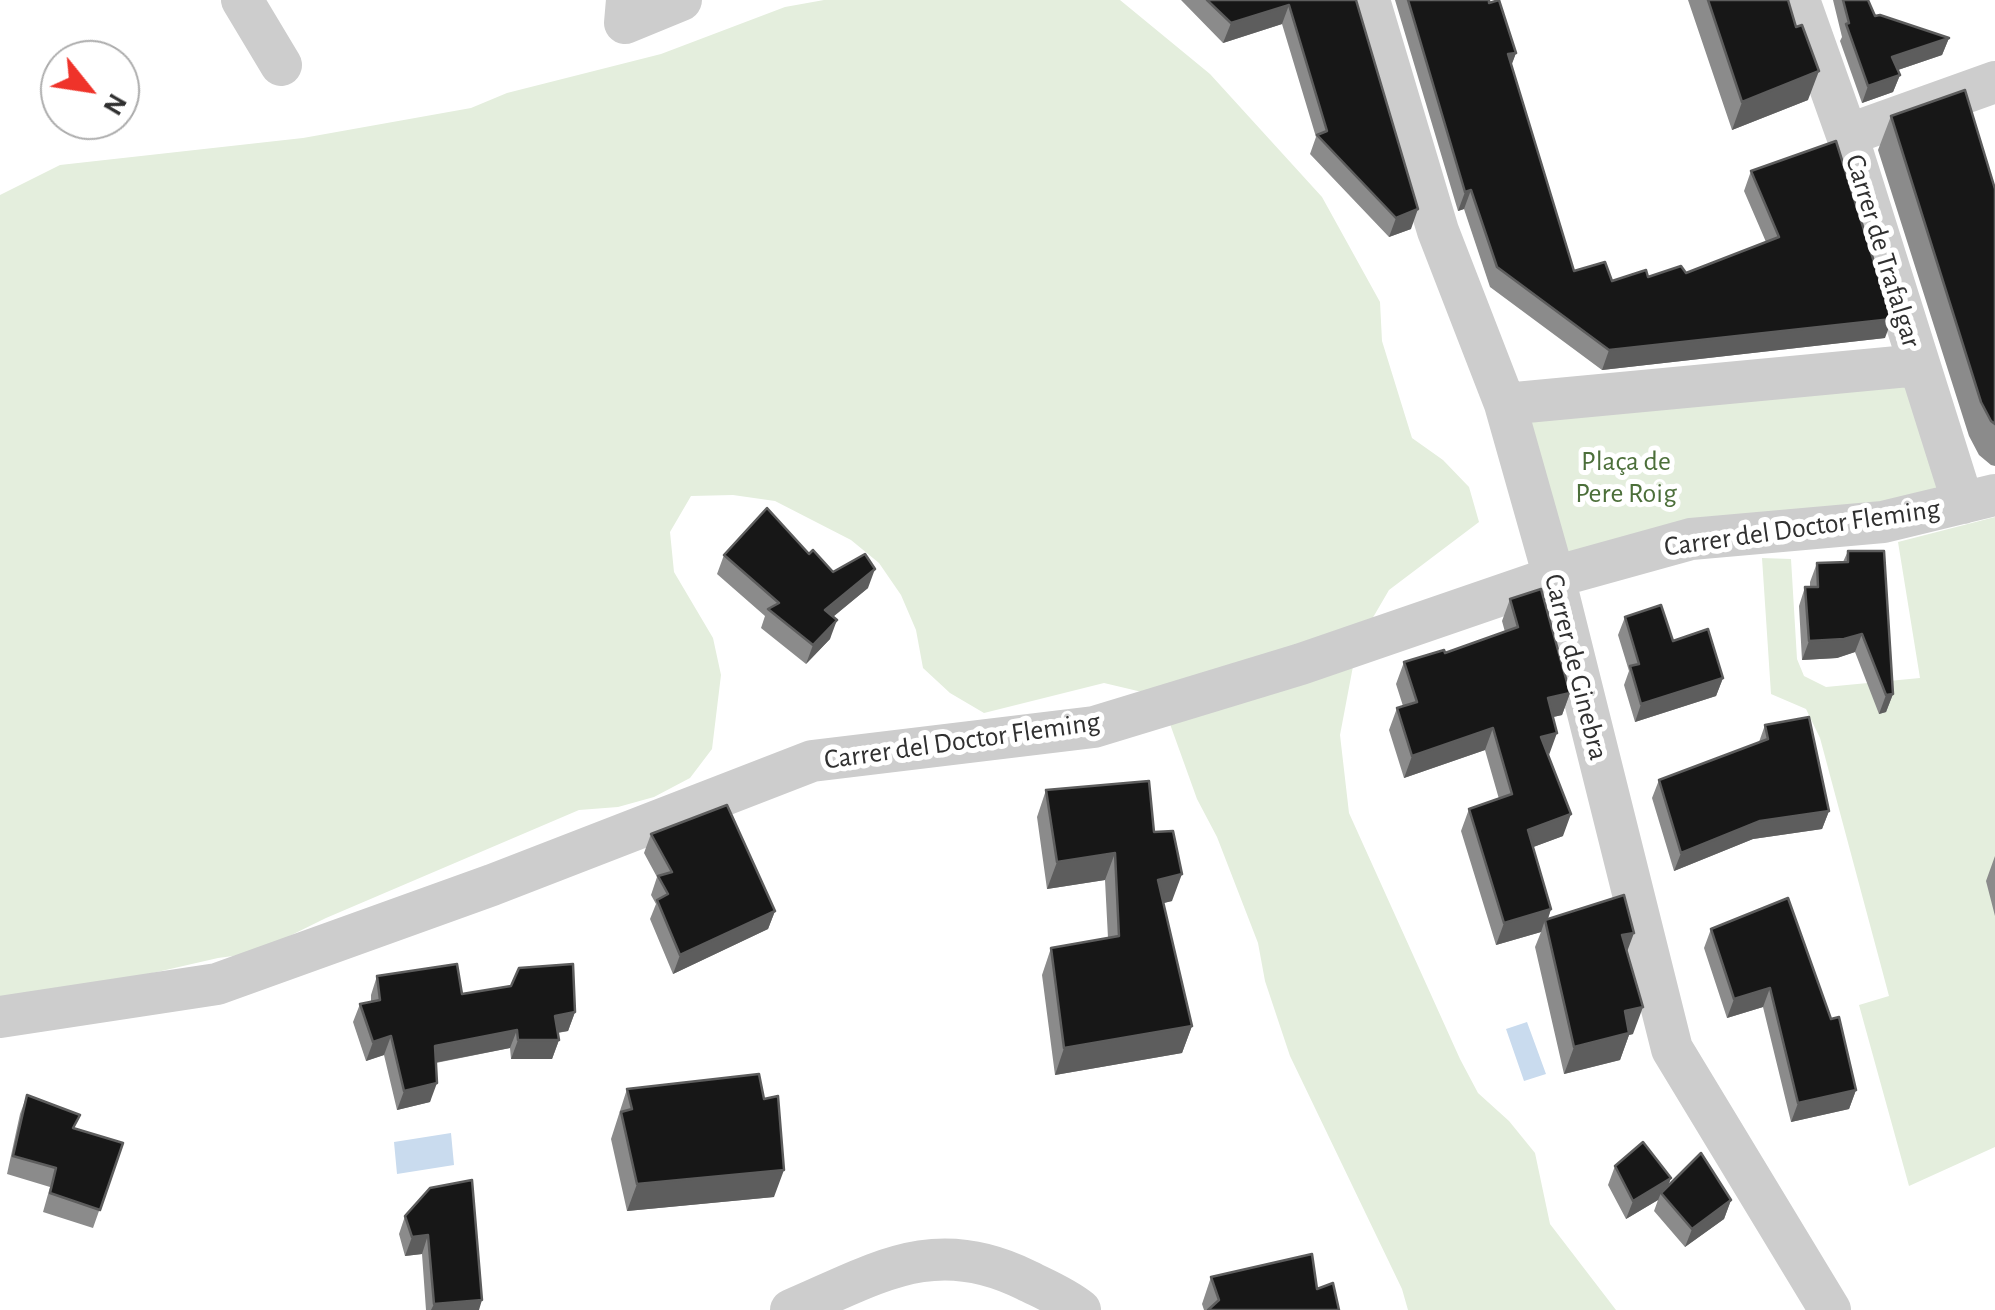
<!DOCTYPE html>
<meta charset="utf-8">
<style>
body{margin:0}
#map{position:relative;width:1995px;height:1310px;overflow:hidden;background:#fff;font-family:"Alegreya Sans",sans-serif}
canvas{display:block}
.north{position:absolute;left:40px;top:40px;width:100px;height:100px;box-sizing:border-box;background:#fff;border:2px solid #acacac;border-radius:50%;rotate:120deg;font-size:28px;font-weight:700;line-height:40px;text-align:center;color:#303030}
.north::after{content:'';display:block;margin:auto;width:35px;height:45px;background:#ef332a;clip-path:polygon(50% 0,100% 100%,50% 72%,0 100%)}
</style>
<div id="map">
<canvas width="1995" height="1310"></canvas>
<div class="north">N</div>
</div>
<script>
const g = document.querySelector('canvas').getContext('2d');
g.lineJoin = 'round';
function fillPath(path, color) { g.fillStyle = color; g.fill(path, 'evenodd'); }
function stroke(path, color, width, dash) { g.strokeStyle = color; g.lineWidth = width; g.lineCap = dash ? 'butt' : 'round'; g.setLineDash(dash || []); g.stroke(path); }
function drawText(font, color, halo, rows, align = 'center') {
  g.font = font + ' "Alegreya Sans",sans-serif'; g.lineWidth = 10; g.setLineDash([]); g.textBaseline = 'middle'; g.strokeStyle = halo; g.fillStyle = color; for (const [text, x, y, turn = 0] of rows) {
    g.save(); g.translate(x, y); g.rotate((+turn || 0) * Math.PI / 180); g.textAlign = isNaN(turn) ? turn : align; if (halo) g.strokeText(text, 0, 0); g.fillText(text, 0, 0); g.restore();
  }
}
fillPath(new Path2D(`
 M 824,0 L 1120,0 L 1210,74 L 1322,197 L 1380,302 L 1382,341 L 1412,438 L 1443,460 L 1469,487 L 1479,522 L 1389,590 L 1368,626 L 1354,661 L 1340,735 L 1349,813 L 1460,1059 L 1478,1093 L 1509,1121 L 1535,1153 L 1550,1224 L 1616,1310 L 1408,1310 L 1402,1289 L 1290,1056 L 1265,981 L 1258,943 L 1217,837 L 1197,799 L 1170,724 L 1142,692 L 1104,683 L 984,713 L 950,693 L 923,668 L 916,630 L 901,595 L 879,563 L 851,540 L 775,501 L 733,495 L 691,496 L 670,532 L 674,572 L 713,638 L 721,675 L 712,749 L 690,778 L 654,797 L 618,807 L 579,810 L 326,918 L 255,953 L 218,958 L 0,1008 L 0,195 L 60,165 L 303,138 L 471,108 L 507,93 L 661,54 L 785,7 Z
 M 1919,365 L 1963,503 L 1554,577 L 1505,404 Z
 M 1995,517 L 1995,1147 L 1909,1186 L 1859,1005 L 1889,996 L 1820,738 L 1806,709 L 1771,694 L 1762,558 L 1791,559 L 1797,659 L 1804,676 L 1826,687 L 1920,678 L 1898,542 Z`), '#e4eedd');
fillPath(new Path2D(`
 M 1527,1022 L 1546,1074 L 1524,1081 L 1506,1029 Z
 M 451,1133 L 454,1165 L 397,1174 L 394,1142 Z`), '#c9dbee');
stroke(new Path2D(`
 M 242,0 L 281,65
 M 627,0 L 625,23 L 681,0
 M 1369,0 L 1438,231 L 1505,404 L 1554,577 L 1672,1049 L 1830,1310
 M 1799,0 L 1847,135 L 1963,503
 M 1847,135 L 1995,82
 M 1505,404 L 1919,365
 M 0,1017 L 217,984 L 492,885 L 812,761 L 1094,727 L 1301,664 L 1554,577 L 1691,539 L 1883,522 L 1995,495
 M 791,1310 C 876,1274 934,1234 1026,1280 C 1044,1289 1064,1297 1080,1310`), '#cdcdcd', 42);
fillPath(new Path2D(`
 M 1181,0 L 1356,0 L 1411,229 L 1389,237 L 1310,154 L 1316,137 L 1282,24 L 1223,43 Z
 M 1395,0 L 1489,0 L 1516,53 L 1511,65 L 1574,271 L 1612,281 L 1686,273 L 1766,242 L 1744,191 L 1751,171 L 1885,338 L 1602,370 L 1490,287 L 1464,209 L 1458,211 Z
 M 1688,0 L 1788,0 L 1808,100 L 1732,130 Z
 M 1833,0 L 1868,0 L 1875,16 L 1949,38 L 1942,55 L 1898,70 L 1900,75 L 1893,92 L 1862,103 L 1840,41 L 1842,37 Z
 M 1891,116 L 1995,189 L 1995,466 L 1991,465 L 1979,455 L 1969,436 L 1878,150 Z
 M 1848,551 L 1893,694 L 1886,712 L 1879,714 L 1855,652 L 1837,658 L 1802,660 L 1799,606 L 1805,587 L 1810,587 L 1810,582 L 1817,563 L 1843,562 Z
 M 809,554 L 833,572 L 868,588 L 833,617 L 830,639 L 806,664 L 761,628 L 765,616 L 717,574 L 724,555 Z
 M 1510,599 L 1570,693 L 1562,715 L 1553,717 L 1548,755 L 1563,836 L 1533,847 L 1551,909 L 1548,919 L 1627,952 L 1633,1034 L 1629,1035 L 1620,1060 L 1564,1074 L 1535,947 L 1541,932 L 1496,945 L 1461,831 L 1469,809 L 1499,799 L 1485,750 L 1404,778 L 1389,730 L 1397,708 L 1403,706 L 1396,684 L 1404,662 L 1445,653 L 1505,632 L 1502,621 Z
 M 1625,617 L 1673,641 L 1723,678 L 1716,696 L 1635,722 L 1624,685 L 1629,671 L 1618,635 Z
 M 1765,725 L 1829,811 L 1822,829 L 1753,839 L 1674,871 L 1652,798 L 1659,780 L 1759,742 Z
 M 1046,790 L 1154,832 L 1172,901 L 1163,903 L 1192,1026 L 1182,1053 L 1055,1075 L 1042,975 L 1051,948 L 1108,938 L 1105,880 L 1047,889 L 1037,817 Z
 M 651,834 L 775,911 L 768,929 L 673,974 L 650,919 L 656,904 L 651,895 L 657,877 L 644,853 Z
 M 1995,856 L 1995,916 L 1986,881 Z
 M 1711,929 L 1831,1019 L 1856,1090 L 1849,1109 L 1791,1122 L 1763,1007 L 1727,1018 L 1704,948 Z
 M 377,976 L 462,994 L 575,1012 L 568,1031 L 558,1033 L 559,1040 L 552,1059 L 511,1059 L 510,1048 L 436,1063 L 430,1102 L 397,1110 L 384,1055 L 366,1061 L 353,1022 L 360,1004 L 371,1002 L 371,995 Z
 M 627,1089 L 774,1197 L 627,1211 L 611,1139 Z
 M 27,1095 L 76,1129 L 123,1143 L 93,1228 L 43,1212 L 50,1187 L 7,1174 L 20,1114 Z
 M 1615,1166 L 1671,1178 L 1668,1186 L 1731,1200 L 1724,1219 L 1685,1247 L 1654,1211 L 1658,1200 L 1626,1219 L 1608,1185 Z
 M 430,1188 L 479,1310 L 426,1310 L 422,1254 L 405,1256 L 399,1234 L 405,1216 Z
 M 1211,1277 L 1317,1289 L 1339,1310 L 1204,1310 L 1202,1304 Z`), '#8b8b8b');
fillPath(new Path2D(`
 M 1289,5 L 1282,24 L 1223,43 L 1231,23 Z
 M 1949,38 L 1942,55 L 1886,74 L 1892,57 Z
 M 1516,53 L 1509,72 L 1508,54 Z
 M 1819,71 L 1808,100 L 1732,130 L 1742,102 Z
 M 1900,75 L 1893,92 L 1862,103 L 1868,86 Z
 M 1471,190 L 1464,209 L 1458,211 L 1465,192 Z
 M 1418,209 L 1411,229 L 1389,237 L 1396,218 Z
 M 1892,319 L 1885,338 L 1602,370 L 1609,350 Z
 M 875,569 L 868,588 L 818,629 L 825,610 Z
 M 837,620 L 830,639 L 806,664 L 813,645 Z
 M 1862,634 L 1855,652 L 1837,658 L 1802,660 L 1809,641 Z
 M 1723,678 L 1716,696 L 1635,722 L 1641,704 Z
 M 1570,693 L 1562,715 L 1540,720 L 1548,698 Z
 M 1893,694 L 1886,712 L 1879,714 L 1886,695 Z
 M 1493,728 L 1485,750 L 1404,778 L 1412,756 Z
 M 1557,733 L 1549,755 L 1541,737 Z
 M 1829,811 L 1822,829 L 1753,839 L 1674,871 L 1681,853 L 1760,821 Z
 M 1571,814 L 1563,836 L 1520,852 L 1528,830 Z
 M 1115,853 L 1105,880 L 1047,889 L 1057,862 Z
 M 1182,874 L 1172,901 L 1148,907 L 1158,880 Z
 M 1551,909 L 1546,924 L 1545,920 L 1541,932 L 1496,945 L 1504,923 Z
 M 775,911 L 768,929 L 673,974 L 680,955 Z
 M 1634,933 L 1624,960 L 1622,935 Z
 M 1770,988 L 1763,1007 L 1727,1018 L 1734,999 Z
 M 1643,1007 L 1633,1034 L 1629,1035 L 1620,1060 L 1564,1074 L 1574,1047 L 1625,1011 Z
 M 575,1012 L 568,1031 L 548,1034 L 555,1016 Z
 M 1192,1026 L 1182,1053 L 1055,1075 L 1064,1048 Z
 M 517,1030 L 510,1048 L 428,1064 L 435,1046 Z
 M 391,1036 L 384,1055 L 366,1061 L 373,1042 Z
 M 518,1040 L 559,1040 L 552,1059 L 511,1059 Z
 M 437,1083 L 430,1102 L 397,1110 L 404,1091 Z
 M 1856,1090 L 1849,1109 L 1791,1122 L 1798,1103 Z
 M 784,1170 L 774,1197 L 627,1211 L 637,1184 Z
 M 1671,1178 L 1664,1196 L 1661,1193 L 1658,1200 L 1626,1219 L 1633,1201 Z
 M 1731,1200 L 1724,1219 L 1685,1247 L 1692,1229 Z
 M 428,1235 L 422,1254 L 405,1256 L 412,1237 Z
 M 482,1300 L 479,1310 L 431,1310 L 434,1304 Z`), '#5d5d5d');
const building = new Path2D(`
 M 1207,0 L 1356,0 L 1418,209 L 1396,218 L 1317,135 L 1327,131 L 1289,5 L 1231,23 Z
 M 1408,0 L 1489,0 L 1489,3 L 1499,0 L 1516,53 L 1508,54 L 1574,271 L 1605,262 L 1612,281 L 1646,270 L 1648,277 L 1681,266 L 1686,273 L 1779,237 L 1751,171 L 1836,141 L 1892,319 L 1609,350 L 1497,267 L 1471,190 L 1465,192 Z
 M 1708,0 L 1788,0 L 1796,27 L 1802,25 L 1819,71 L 1742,102 Z
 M 1843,0 L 1868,0 L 1875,16 L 1880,15 L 1949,38 L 1892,57 L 1900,75 L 1868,86 L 1846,24 L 1849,23 Z
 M 1965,90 L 1995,189 L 1995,424 L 1991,421 L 1981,402 L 1891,116 Z
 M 767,508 L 809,554 L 813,550 L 833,572 L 865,554 L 875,569 L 825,610 L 837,620 L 813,645 L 768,609 L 779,603 L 724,555 Z
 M 1848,551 L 1884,551 L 1893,694 L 1886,695 L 1862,634 L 1844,639 L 1809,641 L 1805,587 L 1818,587 L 1817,563 L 1848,562 Z
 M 1541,589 L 1570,693 L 1548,698 L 1557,733 L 1541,737 L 1571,814 L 1528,830 L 1551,909 L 1504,923 L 1469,809 L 1512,794 L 1493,728 L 1412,756 L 1397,708 L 1417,702 L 1404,662 L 1444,650 L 1445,653 L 1518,627 L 1510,599 Z
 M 1661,605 L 1673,641 L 1708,629 L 1723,678 L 1641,704 L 1630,666 L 1639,664 L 1625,617 Z
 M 1809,717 L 1829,811 L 1760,821 L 1681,853 L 1659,780 L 1768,739 L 1765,725 Z
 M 1149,781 L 1154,832 L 1173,831 L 1182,874 L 1158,880 L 1192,1026 L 1064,1048 L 1051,948 L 1119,936 L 1115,853 L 1057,862 L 1046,790 Z
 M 727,805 L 775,911 L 680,955 L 657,900 L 668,894 L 658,876 L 672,872 L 651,834 Z
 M 1624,895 L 1634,933 L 1622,935 L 1643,1007 L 1625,1011 L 1629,1033 L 1574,1047 L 1545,920 Z
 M 1788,898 L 1831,1019 L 1839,1017 L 1856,1090 L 1798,1103 L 1770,988 L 1734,999 L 1711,929 Z
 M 457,964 L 462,994 L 511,986 L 519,968 L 573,964 L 575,1012 L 555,1016 L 559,1040 L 518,1040 L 517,1030 L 435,1046 L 437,1083 L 404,1091 L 391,1036 L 373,1042 L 360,1004 L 380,1000 L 377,976 Z
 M 759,1074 L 764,1099 L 778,1096 L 784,1170 L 637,1184 L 621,1112 L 632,1109 L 627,1089 Z
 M 27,1095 L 80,1115 L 73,1128 L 123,1143 L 100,1210 L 50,1193 L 56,1168 L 13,1156 Z
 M 1643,1142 L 1671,1178 L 1633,1201 L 1615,1166 Z
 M 1701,1153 L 1731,1200 L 1692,1229 L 1661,1193 Z
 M 472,1180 L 482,1300 L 434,1304 L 428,1235 L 412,1237 L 405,1216 L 430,1188 Z
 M 1312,1254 L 1317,1289 L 1333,1283 L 1339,1310 L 1208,1310 L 1219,1300 L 1211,1277 Z`);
fillPath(building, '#171717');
stroke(building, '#5d5d5d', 2.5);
drawText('28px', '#303030', '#fff', [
 ["Carrer de Trafalgar",1883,251,73],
 ["Carrer del Doctor Fleming",1802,528,-8],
 ["Carrer de Ginebra",1576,667,76],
 ["Carrer del Doctor Fleming",962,741,-8]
]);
drawText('28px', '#4c6f3a', '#fff', [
 ["Plaça de",1626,462],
 ["Pere Roig",1626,494]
]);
</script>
